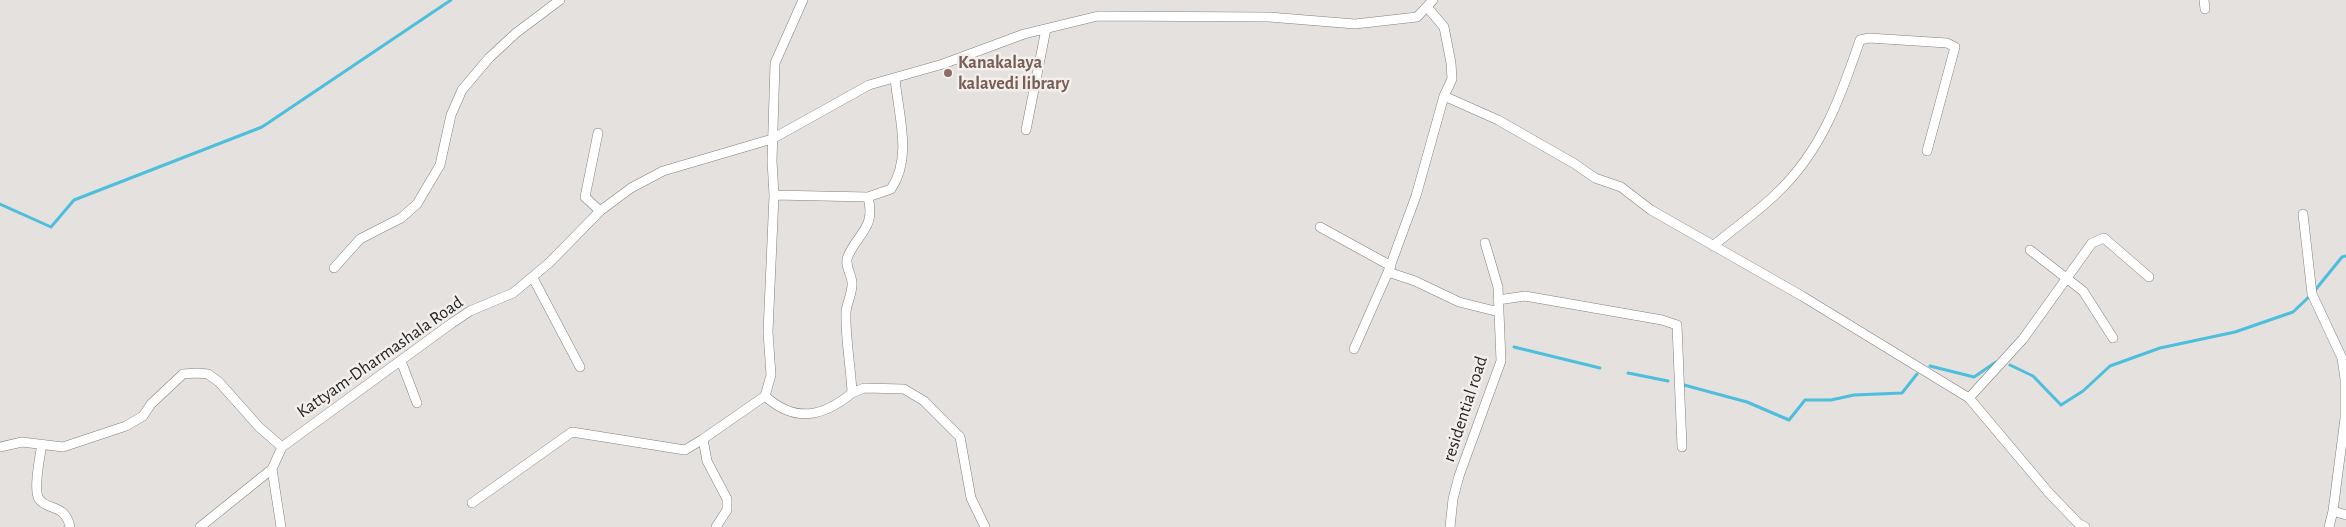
<!DOCTYPE html>
<style>
body{margin:0}
canvas{display:block;background:#e4e1df}
</style>
<canvas width="2346" height="527"></canvas>
<script>
const g = document.querySelector('canvas').getContext('2d');
g.lineJoin = 'round';
function stroke(path, color, width, dash) { g.strokeStyle = color; g.lineWidth = width; g.lineCap = dash ? 'butt' : 'round'; g.setLineDash(dash || []); g.stroke(path); }
function drawText(font, color, halo, rows, align = 'center') {
  g.font = font + ' "Alegreya Sans",sans-serif'; g.lineWidth = 5; g.setLineDash([]); g.textBaseline = 'middle'; g.strokeStyle = halo; g.fillStyle = color; for (const [text, x, y, turn = 0] of rows) {
    g.save(); g.translate(x, y); g.rotate((+turn || 0) * Math.PI / 180); g.textAlign = isNaN(turn) ? turn : align; if (halo) g.strokeText(text, 0, 0); g.fillText(text, 0, 0); g.restore();
  }
}
stroke(new Path2D(`
 M 0,204 L 51,227 L 74,200 L 262,127 L 451,0
 M 1514,347 L 1600,368
 M 2010,365 L 2033,376 L 2061,405 L 2083,391 L 2110,366 L 2160,348 L 2235,332 L 2293,312 L 2312,294 L 2342,257 L 2346,256
 M 1930,366 L 1974,377 L 1996,362
 M 1628,373 L 1668,381
 M 1684,385 L 1747,402 L 1789,420 L 1805,400 L 1831,400 L 1854,395 L 1902,393 L 1917,374`), '#4dbedb', 3);
const minor = new Path2D(`
 M 803,0 L 775,63 L 772,161 L 774,195 L 768,332 L 771,375 L 765,396 C 796,424 824,416 852,393 C 851,366 845,338 846,312 C 847,302 853,292 852,282 C 851,273 844,265 848,256 C 858,233 876,228 868,197 L 891,189 C 913,157 898,114 895,78
 M 2204,0 L 2205,9
 M 1427,7 L 1444,27 L 1451,63 L 1452,79 L 1444,96 L 1416,196 L 1388,272 L 1415,281 L 1459,302 L 1499,312
 M 1444,96 L 1498,120 L 1575,164 L 1595,178 L 1621,187 L 1651,210 L 1802,296 L 1969,398 L 2049,493 L 2078,523 L 2085,527
 M 1026,130 L 1046,29
 M 598,133 L 585,197 L 600,211
 M 774,195 L 868,197
 M 2303,214 L 2312,294 L 2342,358 L 2345,379 L 2345,418 L 2333,511 L 2346,515
 M 1320,227 L 1391,266
 M 1713,246 C 1734,228 1758,212 1778,192 C 1822,150 1841,96 1860,40 L 1869,38 L 1947,43 L 1955,47 L 1927,151
 M 2030,250 L 2083,291 L 2113,338
 M 334,268 L 360,239 L 401,218 L 417,204 L 440,165 L 451,115 L 462,90 L 489,58 L 516,33 L 560,0
 M 533,278 L 580,367
 M 1498,300 L 1525,296 L 1662,320 L 1677,325 L 1682,447
 M 1354,349 L 1388,272
 M 401,361 L 417,403
 M 852,393 L 864,388 L 904,389 L 924,401 L 960,437 L 971,498 L 985,527
 M 1969,398 L 2023,339 L 2092,243 L 2104,238 L 2149,277
 M 42,444 C 40,456 33,490 39,499 C 47,511 65,503 70,527
 M 0,447 L 22,442 L 63,447 L 126,426 L 143,416 L 151,404 L 183,374 L 197,373 L 208,374 L 219,382 L 259,427 L 282,447
 M 272,469 L 281,527
 M 472,503 L 572,432 L 685,450 L 703,439
 M 200,527 L 272,469 L 282,447 L 452,323 L 470,311 L 513,293 L 549,263 L 600,211 L 631,188 L 663,171 L 772,139 L 869,85 L 943,64 L 1024,34 L 1098,16 L 1269,17 L 1355,24 L 1417,17 L 1433,0
 M 716,527 L 727,510 L 727,499 L 707,461 L 703,439 L 765,396
 M 1450,527 L 1453,499 L 1459,476 L 1501,361 L 1498,287 L 1485,243
 M 2329,527 L 2333,511`);
stroke(minor, '#83807e', 10);
stroke(minor, '#fff', 9);
for (const [x, y, r, color] of [
 [948,73,5,"#8d6e63"]
]) { const dot = new Path2D(); dot.arc(x, y, r, 0, 2 * Math.PI); g.fillStyle = color; g.fill(dot); stroke(dot, '#f2efec', 2); }
drawText('bold 18px', '#785e54', '#f2efec', [
 ["Kanakalaya",958,63],
 ["kalavedi library",958,84]
], 'left');
drawText('18px', '#262424', '#f2efec', [
 ["Kattyam-Dharmashala Road",380,357,-35],
 ["residential road",1465,409,-72]
]);
</script>
